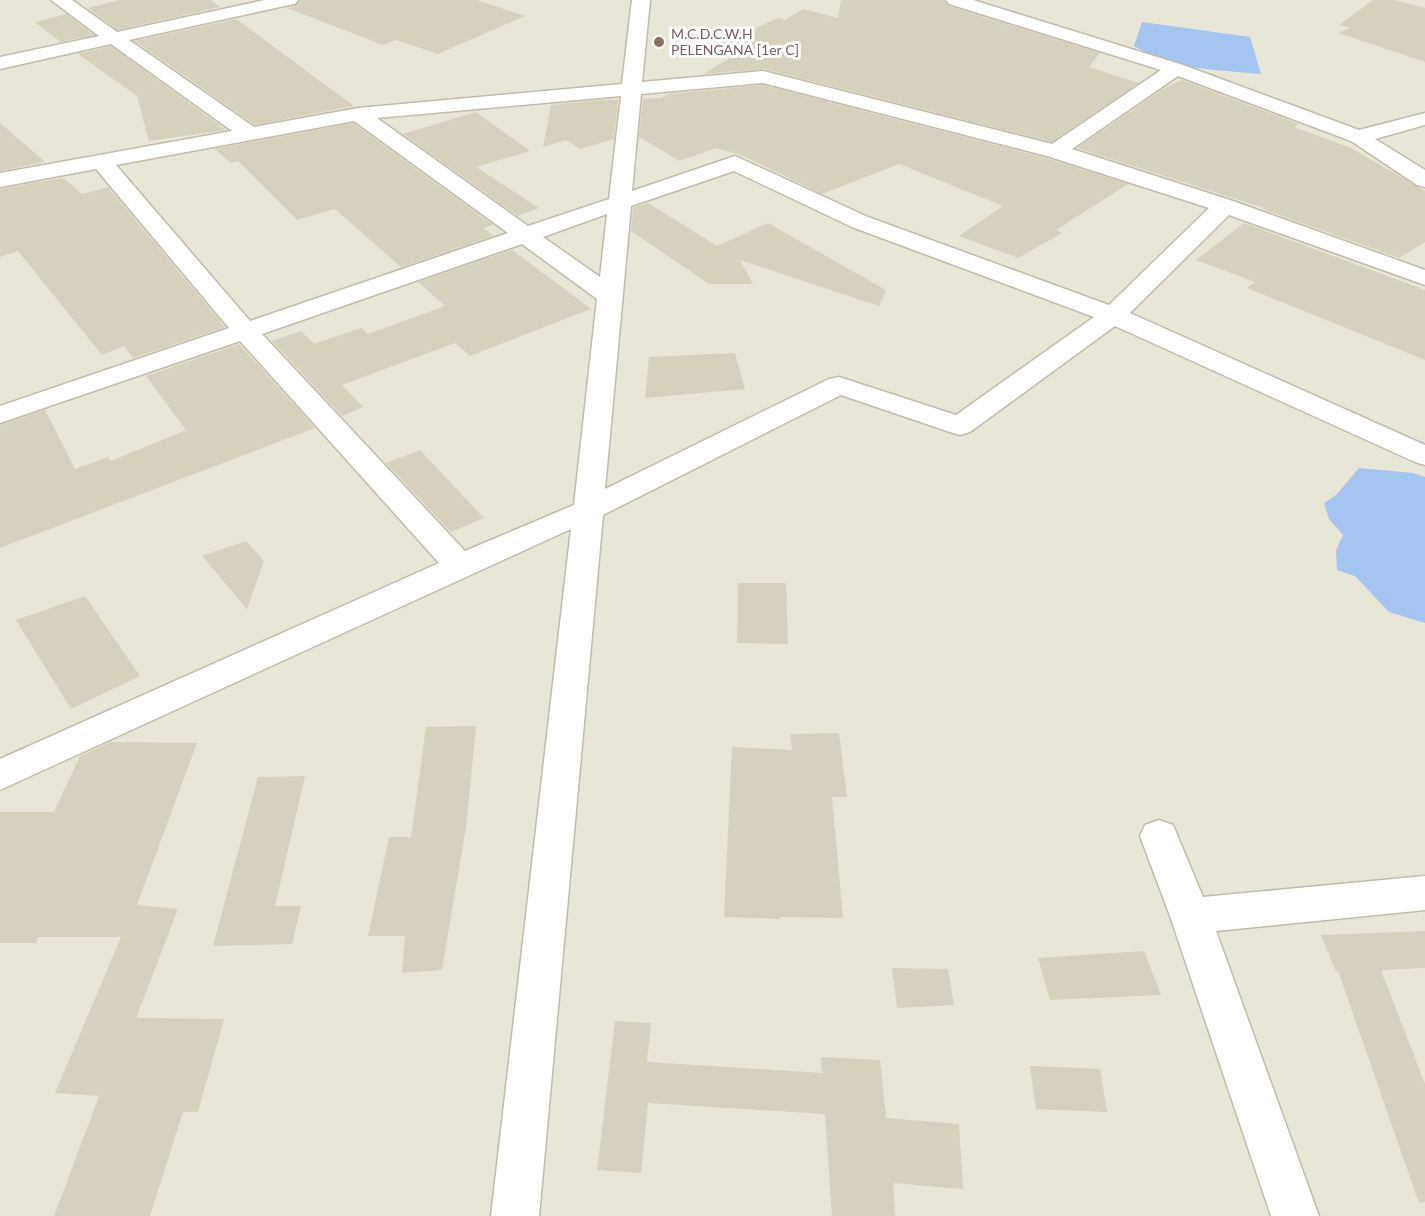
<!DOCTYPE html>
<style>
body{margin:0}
canvas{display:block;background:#f4f3e8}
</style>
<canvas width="1425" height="1216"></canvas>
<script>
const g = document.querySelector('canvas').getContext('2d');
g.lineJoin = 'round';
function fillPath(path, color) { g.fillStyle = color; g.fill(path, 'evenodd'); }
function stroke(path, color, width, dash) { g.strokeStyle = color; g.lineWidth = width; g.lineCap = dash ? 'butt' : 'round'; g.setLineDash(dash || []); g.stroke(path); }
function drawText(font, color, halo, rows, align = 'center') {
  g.font = font + ' Lato,sans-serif'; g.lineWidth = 6; g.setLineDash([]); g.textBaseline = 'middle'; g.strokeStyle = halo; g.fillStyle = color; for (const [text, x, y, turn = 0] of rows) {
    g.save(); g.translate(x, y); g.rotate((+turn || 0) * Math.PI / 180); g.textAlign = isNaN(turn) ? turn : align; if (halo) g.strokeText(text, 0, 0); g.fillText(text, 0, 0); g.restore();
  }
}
fillPath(new Path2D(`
 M 0,0 L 1425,0 L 1425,1216 L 0,1216 Z`), '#e8e6d6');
fillPath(new Path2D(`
 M 1142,22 L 1250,37 L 1261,74 L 1214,70 L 1169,64 L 1134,46 Z
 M 1359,468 L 1413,473 L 1425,477 L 1425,623 L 1389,612 L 1355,576 L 1337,570 L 1336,550 L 1343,535 L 1329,519 L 1324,503 L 1336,495 Z`), '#a4c4f1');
fillPath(new Path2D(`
 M 120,0 L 210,0 L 220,7 L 117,30 L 88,8 Z
 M 300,0 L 477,0 L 525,16 L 438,54 L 396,40 L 383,45 L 287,8 L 295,6 Z
 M 841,0 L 944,0 L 948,6 L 1100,53 L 1089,67 L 1139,83 L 1052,142 L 764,69 L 703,74 L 742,51 L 719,44 L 778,18 L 785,20 L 803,9 L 838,18 Z
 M 1373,0 L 1394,0 L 1425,8 L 1425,62 L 1338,33 L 1350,28 L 1339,25 Z
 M 66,14 L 94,35 L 61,42 L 35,22 Z
 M 236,19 L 354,106 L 255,125 L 135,41 Z
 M 111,46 L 226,130 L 149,141 L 137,96 L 78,54 Z
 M 1182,80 L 1299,124 L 1294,127 L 1351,148 L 1425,191 L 1425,242 L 1399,258 L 1263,209 L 1264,208 L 1077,148 L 1166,87 Z
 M 763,85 L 1046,158 L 1128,184 L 1056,230 L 1062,233 L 1018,258 L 959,236 L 1003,206 L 899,164 L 822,194 L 741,155 L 716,148 L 680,161 L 639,137 L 643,99 L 661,98 L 669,94 Z
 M 600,100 L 618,100 L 614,139 L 580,149 L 566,140 L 543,147 L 551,105 Z
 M 476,112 L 530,151 L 476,167 L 539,208 L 518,216 L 403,134 Z
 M 0,123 L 45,162 L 0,171 Z
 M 353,123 L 493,225 L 483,228 L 493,236 L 401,267 L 335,209 L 297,220 L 238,161 L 231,163 L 214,149 Z
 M 63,178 L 82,194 L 108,187 L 225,327 L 133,358 L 124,346 L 102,355 L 18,251 L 0,257 L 0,189 Z
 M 648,203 L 717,246 L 768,223 L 886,290 L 879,306 L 740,260 L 753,284 L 709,284 L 631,231 L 633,208 Z
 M 1244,223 L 1425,290 L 1425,360 L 1247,288 L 1255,282 L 1196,260 Z
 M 512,250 L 591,309 L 470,356 L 455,343 L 342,385 L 363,407 L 342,416 L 272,341 L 301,331 L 314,344 L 361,328 L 368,334 L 445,306 L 418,282 Z
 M 239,344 L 315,428 L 0,548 L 0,425 L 45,410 L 75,469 L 108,457 L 111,461 L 186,430 L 146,376 Z
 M 735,353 L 745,389 L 645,398 L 649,357 Z
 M 420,450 L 432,463 L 484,518 L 451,532 L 386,463 Z
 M 246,541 L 264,561 L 247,609 L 202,556 Z
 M 738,583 L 786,583 L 788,644 L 737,643 Z
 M 85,596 L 140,676 L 71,709 L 16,620 Z
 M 476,726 L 466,827 L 442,970 L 402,973 L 405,936 L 368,936 L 389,837 L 411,837 L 426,727 Z
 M 839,733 L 847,797 L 832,797 L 843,918 L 780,917 L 780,919 L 724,917 L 732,747 L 792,750 L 790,734 Z
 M 111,742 L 197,743 L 137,905 L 178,909 L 136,1018 L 224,1019 L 198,1112 L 183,1112 L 150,1216 L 54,1216 L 99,1096 L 55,1093 L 121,937 L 38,937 L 36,943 L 0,943 L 0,812 L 54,812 L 80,756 Z
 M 305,776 L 275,906 L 301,906 L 292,944 L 213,946 L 258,777 Z
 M 1425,931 L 1425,968 L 1381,970 L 1425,1084 L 1425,1202 L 1419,1203 L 1338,971 L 1336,972 L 1321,935 Z
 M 1144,951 L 1161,995 L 1050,1000 L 1038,958 Z
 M 892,968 L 948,969 L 954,1005 L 897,1008 Z
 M 615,1021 L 651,1023 L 647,1062 L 822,1073 L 821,1057 L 880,1060 L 886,1118 L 959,1124 L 963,1189 L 893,1183 L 895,1216 L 832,1216 L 825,1114 L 648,1103 L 641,1173 L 597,1170 Z
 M 1030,1066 L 1100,1069 L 1107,1112 L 1036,1109 Z`), '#d6d1bd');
const minor = new Path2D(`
 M 51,0 L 72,0 L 117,32 L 265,0 L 298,0 L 295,4 L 289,5 L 129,40 L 254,127 L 358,108 L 622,84 L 632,0 L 650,0 L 642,82 L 763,71 L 1052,144 L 1161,70 L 949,4 L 946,0 L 973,0 L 1183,65 L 1359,130 L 1425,113 L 1425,125 L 1375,139 L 1425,170 L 1425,187 L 1417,185 L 1351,141 L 1178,76 L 1072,149 L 1233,201 L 1425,270 L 1425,285 L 1229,215 L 1130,313 L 1425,445 L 1425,465 L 1415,462 L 1115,326 L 970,432 L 960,435 L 950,432 L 841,395 L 603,515 L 539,1216 L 491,1216 L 571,529 L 0,790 L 0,759 L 439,563 L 240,341 L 0,423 L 0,406 L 229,328 L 96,169 L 0,187 L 0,173 L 232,131 L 111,44 L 0,69 L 0,57 L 99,36 ZM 763,83 L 1047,156 L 1209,208 L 1109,305 L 868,217 L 735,156 L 632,191 L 641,94 ZM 621,96 L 609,199 L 528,226 L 377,118 ZM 354,121 L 508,233 L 250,321 L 116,165 ZM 734,171 L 852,227 L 1094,317 L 956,415 L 839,377 L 829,379 L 605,489 L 631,206 ZM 607,214 L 600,277 L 543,237 ZM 522,244 L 597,299 L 574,505 L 465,551 L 262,334 Z
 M 1159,820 L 1173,825 L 1203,897 L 1425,876 L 1425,910 L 1216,931 L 1319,1216 L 1271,1216 L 1170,916 L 1140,836 L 1145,825 Z`);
stroke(minor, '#c0bcab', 3);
fillPath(minor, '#fff');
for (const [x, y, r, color] of [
 [659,42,6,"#8d6e63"]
]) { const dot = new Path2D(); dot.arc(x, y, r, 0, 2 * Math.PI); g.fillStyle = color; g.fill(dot); stroke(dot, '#fff', 2); }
drawText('14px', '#785e54', '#fff', [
 ["M.C.D.C.W.H",671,34],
 ["PELENGANA [1er C]",671,50]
], 'left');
</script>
